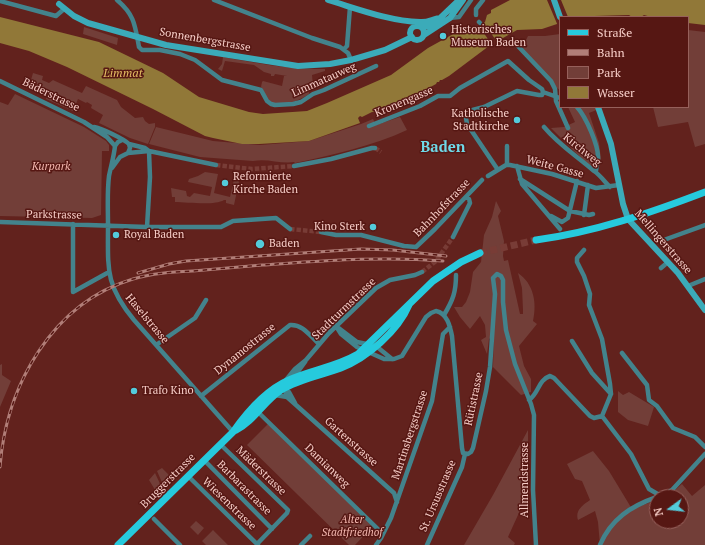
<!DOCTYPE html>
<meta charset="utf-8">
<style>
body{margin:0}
#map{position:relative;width:705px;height:545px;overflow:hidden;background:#62221d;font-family:"PT Serif",serif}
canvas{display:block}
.legend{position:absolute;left:559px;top:16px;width:130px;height:92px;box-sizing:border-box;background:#561713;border:1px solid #96605b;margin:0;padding:5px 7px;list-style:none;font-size:12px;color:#f6cdc7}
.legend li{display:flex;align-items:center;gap:8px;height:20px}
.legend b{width:20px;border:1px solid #96605b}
.north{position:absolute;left:649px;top:489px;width:40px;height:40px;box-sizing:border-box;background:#561713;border:1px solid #96605b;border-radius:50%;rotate:255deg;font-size:11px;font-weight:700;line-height:16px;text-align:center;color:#f6cdc7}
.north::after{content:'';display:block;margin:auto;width:14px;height:18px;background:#53cbdb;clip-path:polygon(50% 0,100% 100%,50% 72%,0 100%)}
</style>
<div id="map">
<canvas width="705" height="545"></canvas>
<ul class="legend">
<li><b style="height:5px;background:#26cadd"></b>Straße</li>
<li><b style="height:5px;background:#b17e78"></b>Bahn</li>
<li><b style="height:11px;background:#723e38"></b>Park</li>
<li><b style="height:11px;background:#917838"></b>Wasser</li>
</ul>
<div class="north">N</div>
</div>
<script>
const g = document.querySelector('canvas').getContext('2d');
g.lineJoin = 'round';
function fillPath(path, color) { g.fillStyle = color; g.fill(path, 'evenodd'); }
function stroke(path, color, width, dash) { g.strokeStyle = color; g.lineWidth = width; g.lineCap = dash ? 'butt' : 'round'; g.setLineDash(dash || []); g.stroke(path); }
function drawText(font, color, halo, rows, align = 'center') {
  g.font = font + ' "PT Serif",serif'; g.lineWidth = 3; g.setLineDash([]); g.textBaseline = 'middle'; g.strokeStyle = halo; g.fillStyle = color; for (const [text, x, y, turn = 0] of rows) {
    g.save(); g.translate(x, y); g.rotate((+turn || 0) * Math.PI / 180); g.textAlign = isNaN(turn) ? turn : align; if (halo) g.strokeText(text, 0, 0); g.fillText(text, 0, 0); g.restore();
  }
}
fillPath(new Path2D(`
 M 84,27 L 118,38 L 117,45 L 83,34 Z
 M 688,30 L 705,32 L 705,144 L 695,147 L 688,122 L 658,127 L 653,107 L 688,107 Z
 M 560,34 L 560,90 L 551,84 L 522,48 L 528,36 L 545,36 Z
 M 223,57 C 257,63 291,70 325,69 L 325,71 L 312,75 L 313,86 L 308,87 L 309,94 C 300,100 279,110 269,101 C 265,97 265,91 261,87 L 262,82 L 263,81 L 282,86 L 284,76 L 287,76 L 275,74 L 274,76 L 271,76 L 271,74 L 264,72 L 254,65 L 225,61 L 222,71 L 218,69 L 222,64 Z
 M 33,73 L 43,76 L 42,80 L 49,83 L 53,80 L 55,81 L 82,93 L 86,86 L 117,100 L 121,107 L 135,118 L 143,117 L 145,121 L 149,124 L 155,123 L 155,127 L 148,144 L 130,138 L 99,123 L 103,115 L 91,108 L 92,105 L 87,102 L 86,103 L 78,99 L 73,111 L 46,99 L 49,92 L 41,88 L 40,90 L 35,88 L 37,83 L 31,80 Z
 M 15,94 L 84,127 L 106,141 L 109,145 L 109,151 L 102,151 L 101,215 L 92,218 L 0,216 L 0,102 L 8,105 Z
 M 568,107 L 604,107 L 589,113 L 599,143 L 601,159 L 593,168 L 583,160 L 551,128 L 564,127 L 575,122 Z
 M 400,117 L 407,130 C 373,146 332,155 295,163 L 294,162 C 280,164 267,158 253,161 L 200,157 L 149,144 L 156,127 L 213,141 L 260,145 L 309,141 L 361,124 L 373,119 L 376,125 Z
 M 205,172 L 218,174 L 214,193 L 230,197 L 235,175 L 240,177 L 234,205 L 226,203 L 226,200 L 224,200 C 214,206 187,202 175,202 L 175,197 L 172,197 L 171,188 L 186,191 L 187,196 L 190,197 L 194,193 L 210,196 L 212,187 L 188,182 L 189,179 L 198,176 Z
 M 496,201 L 501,211 L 498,216 L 504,241 L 503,256 L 504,261 L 508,260 L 520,314 L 523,314 L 523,310 L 522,288 L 518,273 C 534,284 537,303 533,321 L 537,324 L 519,346 L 524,366 L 531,379 L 531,392 L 521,395 L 493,367 L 494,335 L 489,339 L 487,354 L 481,340 L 486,337 L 485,325 L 480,316 L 470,329 L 460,317 L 454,307 L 462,307 L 466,302 L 470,292 L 473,272 L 481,262 L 484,235 L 492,217 Z
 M 2,364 L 2,375 L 11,381 L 0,407 L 0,365 Z
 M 618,391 L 623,395 L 629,392 L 654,407 L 648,426 L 628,420 L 618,412 Z
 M 268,424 L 373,526 L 355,545 L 349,545 L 247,445 Z
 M 528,430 L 528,493 L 508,537 L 515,543 L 514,545 L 464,545 L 493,495 Z
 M 593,451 L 609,471 L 632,509 L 657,500 L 657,521 L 681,521 L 681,497 L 667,497 L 682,484 L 692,496 L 705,485 L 705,545 L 600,545 L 598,522 L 595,511 L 578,520 C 575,510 583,505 590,500 L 582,481 L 575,479 L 567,464 Z
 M 162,468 L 172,478 L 164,487 L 157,471 Z
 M 155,473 L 162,488 L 157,493 L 149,480 Z
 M 196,521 L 204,528 L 198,535 L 190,527 Z
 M 213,530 L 228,545 L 206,545 L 202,541 Z`), '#723e38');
fillPath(new Path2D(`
 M 510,0 L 705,0 L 705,25 L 688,23 L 688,17 L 651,17 L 644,15 L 641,17 L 632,17 L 629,15 L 560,17 L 560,23 L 542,29 L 517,30 L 489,46 L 449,76 L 442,80 L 440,80 L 439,82 L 437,82 L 436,84 L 410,98 L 407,97 L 399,102 L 374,112 L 372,112 L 362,117 L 360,116 L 358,118 L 360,123 L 309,141 L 259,144 L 242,144 L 213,138 L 205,136 L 153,109 L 67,67 L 29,51 L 0,43 L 0,17 L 99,42 L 163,73 L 199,97 L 249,112 L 263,114 L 307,111 L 327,103 L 391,75 L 428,48 L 466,27 L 471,26 L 479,27 L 485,22 L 487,15 L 491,13 L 491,10 Z`), '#917838');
fillPath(new Path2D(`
 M 547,0 L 561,0 L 568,17 L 560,17 L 560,25 L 558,26 Z
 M 483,22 L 498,43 L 493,46 L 478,25 Z`), '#62221d');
stroke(new Path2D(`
 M 375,148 L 381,152
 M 216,165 L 252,169 L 294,166
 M 290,229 L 321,232
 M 422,272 L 436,261 L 453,237`), '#783c36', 4.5, [4.5, 2]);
stroke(new Path2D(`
 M 480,253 L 536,240`), '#783c36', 7, [7, 3.5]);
stroke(new Path2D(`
 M 117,0 C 135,15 135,26 139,47 L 142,50 L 160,50 L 180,54 L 195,60 L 222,80 L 261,90 L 267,101 L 271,104 L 275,105 L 293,104 L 301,102 L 313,94 L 324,90 L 376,66
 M 214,0 L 312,38 L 340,47 L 348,53 L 351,60
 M 0,1 L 56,16 L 64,9
 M 476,15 L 476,9 L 483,0
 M 449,18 L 459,17 L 471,0
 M 479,22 L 480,23
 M 516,44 L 551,81 L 555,89 L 556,101 L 568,128
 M 344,49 L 347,46 L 350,7
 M 0,81 L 84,122 L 107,137 L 115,146
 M 543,92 L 560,98
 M 577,107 C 586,117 599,146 598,159 C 598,163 596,167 596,171
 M 465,114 L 465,112 L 484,107 L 517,91 L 539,95 L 542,95 L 543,92
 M 466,118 L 467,124 L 498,170
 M 369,126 L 420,106 L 438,96 L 450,96 L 460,88 L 508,61 L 529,80 L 542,89 L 543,92
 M 94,127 C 101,128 124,139 129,144 L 130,148 L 128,153 L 120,157 L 112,168
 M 544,127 C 560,146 577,156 594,171 C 600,175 605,182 610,187
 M 122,140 L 118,142 L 115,146 C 114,156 111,166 109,176 C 107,192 108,209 108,225 C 108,269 105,285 134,320 L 233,432
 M 129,144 L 145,148 L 149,151
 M 128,153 L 149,151 L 216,165
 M 507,165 L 507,146
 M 294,166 L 331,159 L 372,148 L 375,148
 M 517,166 L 522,184 L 560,229
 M 488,176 L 506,165 L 510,165 L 552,174 L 596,188 L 619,185
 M 520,179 L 570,211 L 589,215 L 593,214
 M 584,215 L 588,185
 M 551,216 L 562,222 L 568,218 L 577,181
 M 0,222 L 147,227 L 221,227 L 233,221 L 276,218 L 290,229
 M 73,224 L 73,292 L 109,272
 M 147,227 L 150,177 L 149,151
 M 321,232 L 336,235 L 361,235 L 404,246 L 416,247 L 435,229 L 482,180
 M 453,237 L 470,203 L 469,199 L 466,197
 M 661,241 L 705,225
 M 584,250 L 577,258 L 577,262 L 584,276 L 590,294 L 589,305 L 602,339 L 610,384 L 611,394 L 602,416
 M 661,268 L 668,262
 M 688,286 L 705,279
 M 444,315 C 453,300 456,292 456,275
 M 336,326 L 341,334 L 357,347 L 384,359 L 394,359 L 402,356 L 426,317 L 431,313 L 436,311 C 447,313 450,326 452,336 L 462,448 L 463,453 L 468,454 L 471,452 L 473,448 L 486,391 L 490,367 L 495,294 L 493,278 L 497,274 L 501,276 L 503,280 L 503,302 L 506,330 L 515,364 L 531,404 L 534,415 L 533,490 L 536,545
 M 336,326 L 357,342 L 376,346 L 392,359
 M 572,341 L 592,373 L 611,394
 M 156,345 L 195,318 L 206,300
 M 622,353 L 647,385 L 649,400 L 657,406 L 673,428 L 695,437 L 705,447
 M 294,377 L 305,362
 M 286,380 L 295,369 L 306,360 L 329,333 L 376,288 L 390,280 L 415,275 L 422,272
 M 284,387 L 287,397
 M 282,388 L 289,392 L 295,403
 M 275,395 L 287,397 L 296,405 L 394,493 L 397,502
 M 201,396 L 290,325 C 303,324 310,336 319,344
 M 529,400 C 539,393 538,380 550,376 L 554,378 L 590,416 L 594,418 L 602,416 L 631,454 L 649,489 L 661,496
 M 258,412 L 383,534
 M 220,444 L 288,510 L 287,513 L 257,544
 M 204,460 L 272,529
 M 188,476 L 258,545
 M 660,496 L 672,490 L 705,454
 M 154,519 L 180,545
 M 301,545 L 310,536
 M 376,545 L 381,538 L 391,518 L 432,401 L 443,334 L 450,327
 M 427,545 L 462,467 L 465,454
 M 600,545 C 611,519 631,506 657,497`), '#43838c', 4.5);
stroke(new Path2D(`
 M 328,0 C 358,9 389,21 420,22 C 428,23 434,18 441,18
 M 554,0 L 560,17
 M 59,4 L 74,16 L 88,23 L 166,45 L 298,66 L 330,64 L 351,60 L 385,50 L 412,37
 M410 33a7 7 0 1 1 14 0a7 7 0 1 1-14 0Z
 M 422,28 L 435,23 L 459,0
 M 424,35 L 450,18 L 463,0
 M 598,107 L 611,144 L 623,204 L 628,219 L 678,273 L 705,310`), '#3babb9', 6);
stroke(new Path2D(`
 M 536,240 C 595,232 650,213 705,192
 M 236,430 C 254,421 264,401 281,390 C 299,379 322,375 341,368 C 367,358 398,331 409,305
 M 118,545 L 233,432 C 247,412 266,390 289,380 C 311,370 336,367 358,354 L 433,281 L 461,262 L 480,253`), '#26cadd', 7);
const rail = new Path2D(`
 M 138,273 L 169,264 L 186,261 L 361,249 L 393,250 L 446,256
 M 0,467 C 6,386 52,303 133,279 C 152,273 173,272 193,271 C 216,269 239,267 262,265 C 322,261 382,256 443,261`);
stroke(rail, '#b17e78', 3);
stroke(rail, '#561713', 1.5, [4.5]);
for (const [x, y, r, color] of [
 [443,36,4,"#53cbdb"],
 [517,120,4,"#53cbdb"],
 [225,183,4,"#53cbdb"],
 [373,227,4,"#53cbdb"],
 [116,235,4,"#53cbdb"],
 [260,244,5,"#53cbdb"],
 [134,391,4,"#53cbdb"]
]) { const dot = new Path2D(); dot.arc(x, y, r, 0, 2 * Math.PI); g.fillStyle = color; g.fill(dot); stroke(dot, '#561713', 1.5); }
drawText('11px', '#f6cdc7', '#561713', [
 ["Historisches",451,30],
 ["Museum Baden",451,43],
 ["Katholische",509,114,"right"],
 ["Stadtkirche",509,127,"right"],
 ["Reformierte",233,177],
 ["Kirche Baden",233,190],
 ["Kino Sterk",365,227,"right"],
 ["Royal Baden",124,235],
 ["Baden",269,244],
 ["Trafo Kino",142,391]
], 'left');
drawText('11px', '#f6cdc7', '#561713', [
 ["Sonnenbergstrasse",205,40,10],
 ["Limmatauweg",324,80,-24],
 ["Bäderstrasse",51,95,26],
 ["Kronengasse",404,102,-23],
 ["Kirchweg",582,150,39],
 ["Weite Gasse",555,167,15],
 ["Bahnhofstrasse",442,208,-46],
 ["Parkstrasse",54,215,1],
 ["Mellingerstrasse",663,242,49],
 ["Stadtturmstrasse",344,309,-44],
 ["Haselstrasse",147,319,50],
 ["Dynamostrasse",245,349,-39],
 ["Rütistrasse",474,399,-78],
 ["Martinsbergstrasse",410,435,-72],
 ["Gartenstrasse",351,442,42],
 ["Damianweg",327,466,44],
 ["Mäderstrasse",261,471,44],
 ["Allmendstrasse",525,480,-90],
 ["Bruggerstrasse",168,481,-45],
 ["Barbarastrasse",244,488,45],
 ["St. Ursusstrasse",438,496,-67],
 ["Wiesenstrasse",229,504,44]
]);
drawText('italic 11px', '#f5b9b1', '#561713', [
 ["Kurpark",51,167],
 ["Alter",352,520],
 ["Stadtfriedhof",352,533]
]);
drawText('italic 12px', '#e5bf64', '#561713', [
 ["Limmat",123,74]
]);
drawText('bold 15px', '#6fd9e8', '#561713', [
 ["Baden",443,148]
]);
</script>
